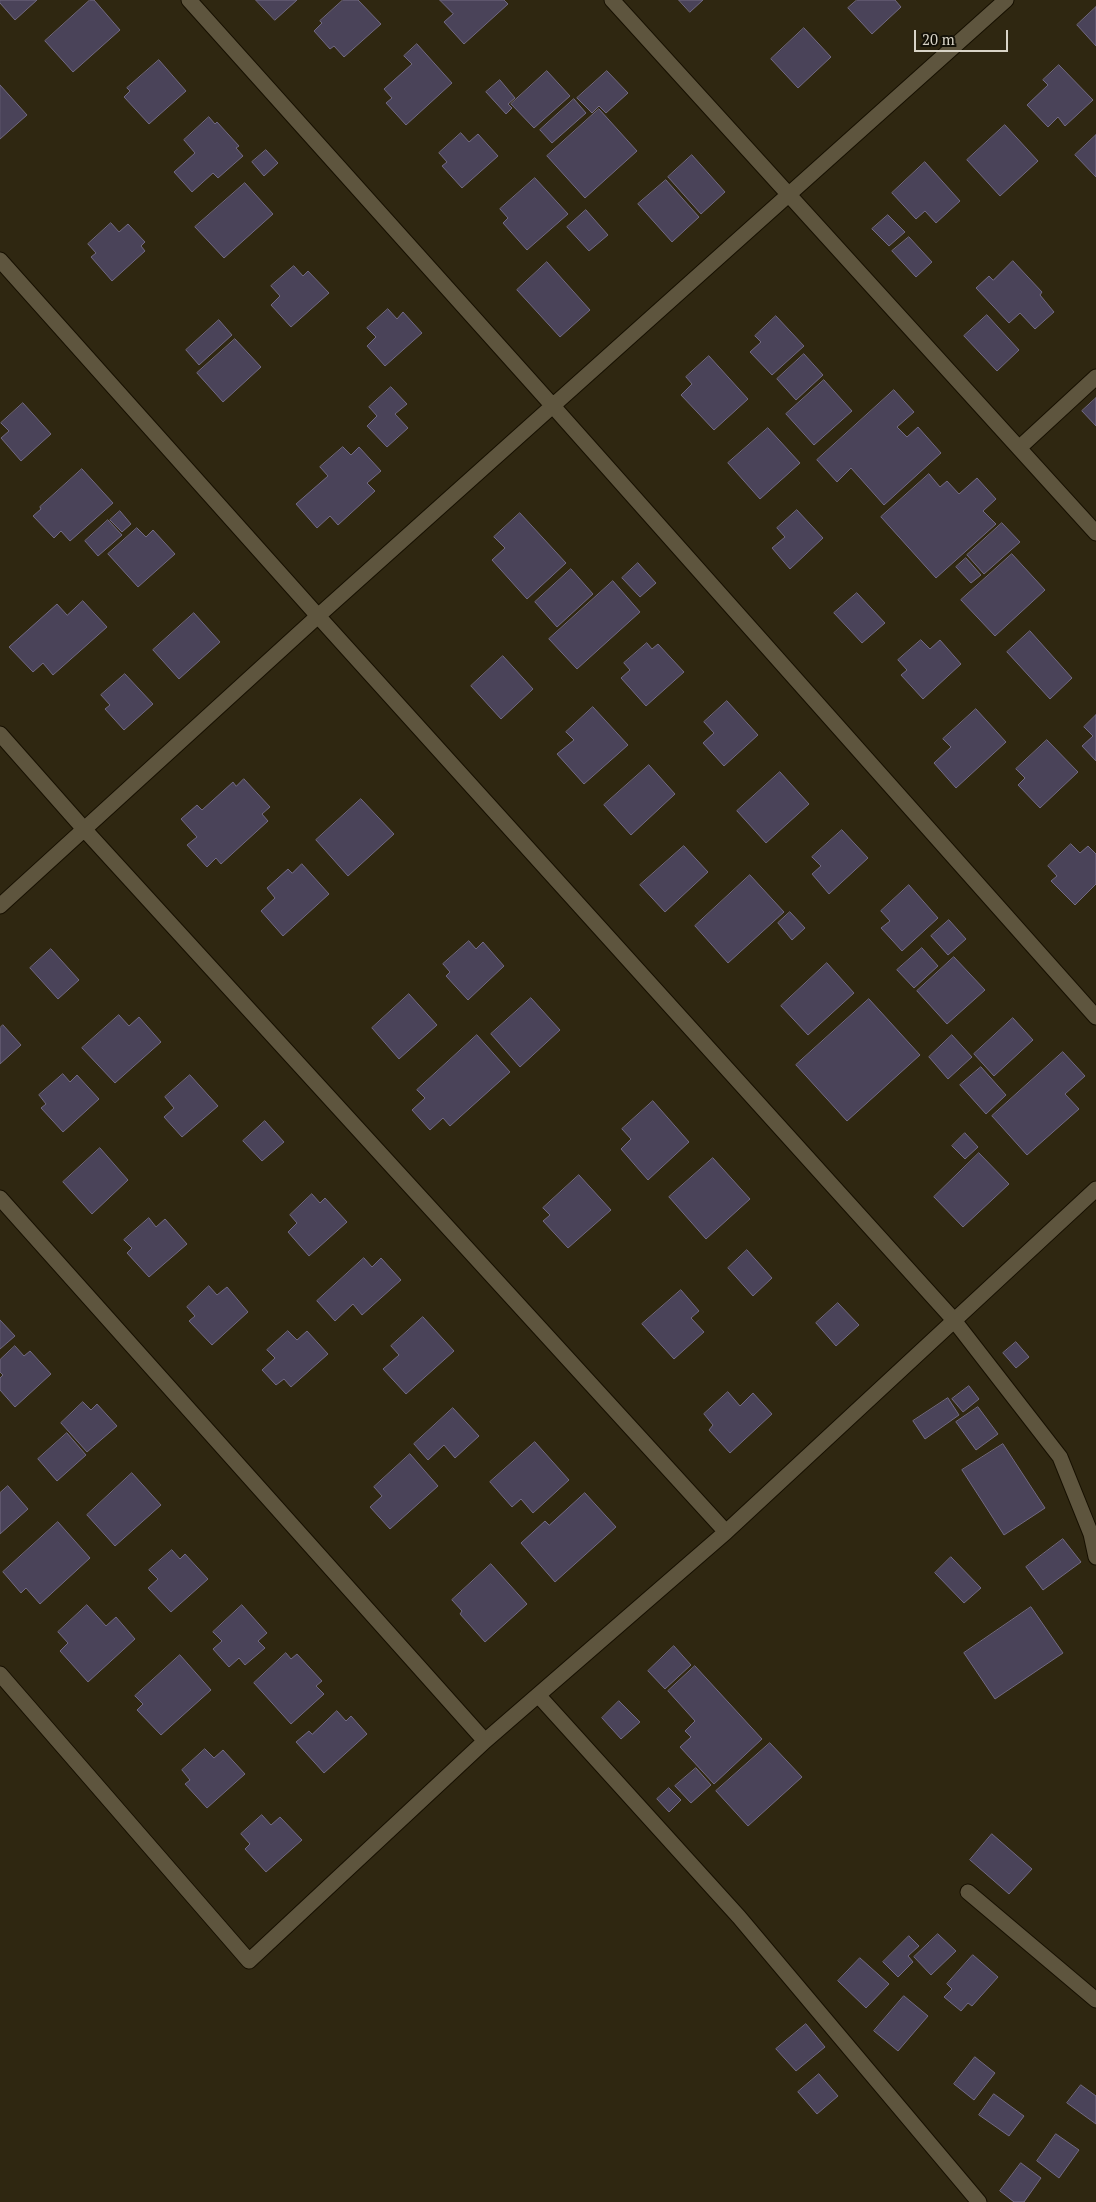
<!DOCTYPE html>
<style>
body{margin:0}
#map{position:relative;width:1096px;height:2202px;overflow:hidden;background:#2f2711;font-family:"PT Serif",serif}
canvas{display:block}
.scale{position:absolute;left:914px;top:30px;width:94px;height:22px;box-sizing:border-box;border:2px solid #d9d4c7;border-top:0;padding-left:6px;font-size:15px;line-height:18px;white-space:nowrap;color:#d9d4c7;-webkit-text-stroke:4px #141107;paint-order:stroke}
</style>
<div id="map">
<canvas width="1096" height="2202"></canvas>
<div class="scale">20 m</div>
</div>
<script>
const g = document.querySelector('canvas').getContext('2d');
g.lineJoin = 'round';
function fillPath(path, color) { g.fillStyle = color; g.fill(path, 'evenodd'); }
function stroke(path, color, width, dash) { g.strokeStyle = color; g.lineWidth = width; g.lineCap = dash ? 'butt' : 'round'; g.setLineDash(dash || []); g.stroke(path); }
const building = new Path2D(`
 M 0,0 L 37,0 L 15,20 L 0,3 Z
 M 90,0 L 94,0 L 120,30 L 73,72 L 45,41 Z
 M 256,0 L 297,0 L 275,20 Z
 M 343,0 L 358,0 L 381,24 L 344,57 L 334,46 L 330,49 L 314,31 L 322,23 L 320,21 Z
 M 440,0 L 504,0 L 508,4 L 464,44 L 444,22 L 453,14 Z
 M 679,0 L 703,0 L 690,12 Z
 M 857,0 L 895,0 L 901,7 L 872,34 L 848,8 Z
 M 1096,7 L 1096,46 L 1077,25 Z
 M 804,28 L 831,57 L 798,88 L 771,59 Z
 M 417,44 L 452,83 L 406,125 L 386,103 L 392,98 L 384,89 L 412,64 L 404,56 Z
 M 159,60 L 186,91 L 149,124 L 124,97 L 130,91 L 127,88 Z
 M 1059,65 L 1093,100 L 1065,126 L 1058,117 L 1048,127 L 1027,105 L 1048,85 L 1043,80 Z
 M 547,71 L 570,96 L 534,128 L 511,104 Z
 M 607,71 L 628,93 L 606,113 L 599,106 L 592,113 L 577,98 Z
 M 500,80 L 515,98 L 508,104 L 512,108 L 506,114 L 486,92 Z
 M 0,85 L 27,115 L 0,139 Z
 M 574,99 L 586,113 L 552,143 L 540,130 Z
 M 599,109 L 637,151 L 585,198 L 547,156 Z
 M 209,117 L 215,124 L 217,122 L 239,146 L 236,148 L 243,156 L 218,178 L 213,173 L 192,192 L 174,172 L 195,153 L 184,140 Z
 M 1005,125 L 1038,161 L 1000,196 L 967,160 Z
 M 461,133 L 469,142 L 478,134 L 498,156 L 462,188 L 442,166 L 447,162 L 439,153 Z
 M 1096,135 L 1096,177 L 1075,155 Z
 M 266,150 L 278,163 L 264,176 L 252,162 Z
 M 692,155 L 725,192 L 701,214 L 668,177 Z
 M 925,162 L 960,201 L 936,223 L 925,211 L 916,219 L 892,193 Z
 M 535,178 L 568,214 L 527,250 L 503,223 L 508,218 L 500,209 Z
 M 666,180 L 699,217 L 672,242 L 638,204 Z
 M 245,183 L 273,214 L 224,258 L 195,227 Z
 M 586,210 L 608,235 L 589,251 L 567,227 Z
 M 888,215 L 905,232 L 889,246 L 872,229 Z
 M 111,223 L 119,232 L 128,224 L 145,242 L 141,246 L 145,251 L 112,281 L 91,257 L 96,253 L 88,244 Z
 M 909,237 L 932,262 L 916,277 L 892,251 Z
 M 1013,261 L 1042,292 L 1040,295 L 1054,312 L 1035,329 L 1020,313 L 1009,323 L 976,288 L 989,276 L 993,280 Z
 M 547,262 L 590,310 L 560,337 L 517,290 Z
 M 294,266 L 303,276 L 308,271 L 329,293 L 291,327 L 271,305 L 280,296 L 271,286 Z
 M 388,309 L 397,319 L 403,312 L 422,333 L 385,366 L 367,346 L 376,337 L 367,328 Z
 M 987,315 L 1019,350 L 997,371 L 964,336 Z
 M 776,316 L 804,346 L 772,375 L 750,352 L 761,342 L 755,336 Z
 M 219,320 L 232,335 L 199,365 L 186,350 Z
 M 235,339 L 261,367 L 223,402 L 197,373 Z
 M 804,354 L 823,375 L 796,400 L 777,379 Z
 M 709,356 L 748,399 L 714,430 L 681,395 L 692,384 L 686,377 Z
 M 824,380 L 852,411 L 814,445 L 786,414 Z
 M 391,387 L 407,404 L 395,414 L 408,428 L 387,447 L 367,426 L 377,416 L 369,407 Z
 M 894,390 L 914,412 L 897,427 L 907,437 L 918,427 L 941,453 L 884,505 L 851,468 L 837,482 L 817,460 Z
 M 1096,398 L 1096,426 L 1082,411 Z
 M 23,403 L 51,434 L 21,461 L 1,438 L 9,431 L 1,423 Z
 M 768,428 L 800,463 L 760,499 L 728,463 Z
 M 343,447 L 351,455 L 359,447 L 381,471 L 367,483 L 375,491 L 338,525 L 330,516 L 317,528 L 296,504 L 328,476 L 320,467 Z
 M 82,469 L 113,503 L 70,541 L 61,531 L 54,538 L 33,516 L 41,509 L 40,507 Z
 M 929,474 L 940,487 L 947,481 L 959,494 L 977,478 L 996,499 L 983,511 L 996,524 L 936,578 L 881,517 Z
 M 797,510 L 823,538 L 790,569 L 772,548 L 785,537 L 777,528 Z
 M 120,511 L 131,524 L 122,532 L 110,520 Z
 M 520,513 L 566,563 L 527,599 L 492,560 L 505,548 L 494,537 Z
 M 108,520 L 122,535 L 98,556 L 85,541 Z
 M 1002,523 L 1020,542 L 984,574 L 967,555 Z
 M 137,528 L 146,537 L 153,530 L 175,554 L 138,587 L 108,554 Z
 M 1012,554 L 1045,590 L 995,636 L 961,600 Z
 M 966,558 L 981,575 L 971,583 L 956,567 Z
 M 638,563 L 656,583 L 640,597 L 622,578 Z
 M 571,569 L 593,594 L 557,627 L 535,602 Z
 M 613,581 L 640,612 L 577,669 L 549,639 Z
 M 857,593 L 885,623 L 862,643 L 834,613 Z
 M 83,601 L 107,627 L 53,675 L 43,663 L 33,672 L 9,647 L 57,604 L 67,615 Z
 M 194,613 L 220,642 L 179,679 L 153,650 Z
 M 1030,631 L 1072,678 L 1050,699 L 1007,652 Z
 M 921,640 L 930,649 L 940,640 L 961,664 L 923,699 L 901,675 L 907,670 L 898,660 Z
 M 647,643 L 652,649 L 658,644 L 684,672 L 646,706 L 621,678 L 630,670 L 624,663 Z
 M 503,656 L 533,689 L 501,719 L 471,686 Z
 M 125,674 L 153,704 L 124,730 L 105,709 L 110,705 L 101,695 Z
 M 727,701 L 758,735 L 724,766 L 703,743 L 714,733 L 704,722 Z
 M 593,707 L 628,745 L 584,784 L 557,754 L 574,740 L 566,732 Z
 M 976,709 L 1006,742 L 956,788 L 934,763 L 951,747 L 943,739 Z
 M 1096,715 L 1096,761 L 1082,746 L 1093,736 L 1084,727 Z
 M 1047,740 L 1078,772 L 1040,808 L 1018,785 L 1025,778 L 1016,769 Z
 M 649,765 L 675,794 L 631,835 L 604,805 Z
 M 780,772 L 809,804 L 766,843 L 737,811 Z
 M 244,779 L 270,807 L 262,814 L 268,821 L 221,864 L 216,858 L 207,867 L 187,845 L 197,837 L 181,819 L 197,805 L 202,810 L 233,782 L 236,786 Z
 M 361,799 L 394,834 L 348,876 L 316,840 Z
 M 842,830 L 868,858 L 829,894 L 812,874 L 821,866 L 812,857 Z
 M 1071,844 L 1080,853 L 1088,846 L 1096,854 L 1096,884 L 1075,905 L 1051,881 L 1057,876 L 1048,866 Z
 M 684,846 L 708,872 L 665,912 L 640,885 Z
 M 302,864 L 329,894 L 283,936 L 261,911 L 275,898 L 267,888 L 288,869 L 292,873 Z
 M 750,875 L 784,912 L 728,963 L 695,926 Z
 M 909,885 L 938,918 L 902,951 L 881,928 L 890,921 L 881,911 Z
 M 790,912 L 805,928 L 792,940 L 778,923 Z
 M 949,920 L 966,939 L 948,955 L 931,936 Z
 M 469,941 L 476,949 L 483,942 L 504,966 L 468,1000 L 446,976 L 450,972 L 443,964 Z
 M 922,948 L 938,966 L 914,988 L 897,970 Z
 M 51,949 L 79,980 L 58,999 L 30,968 Z
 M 954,957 L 985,990 L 947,1024 L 917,991 Z
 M 827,963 L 854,993 L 808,1035 L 781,1006 Z
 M 409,994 L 437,1025 L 399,1059 L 372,1028 Z
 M 531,998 L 560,1030 L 520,1067 L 491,1034 Z
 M 869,999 L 920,1055 L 847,1121 L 796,1065 Z
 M 119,1015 L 129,1026 L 139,1017 L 161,1042 L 115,1083 L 82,1048 Z
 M 1013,1018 L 1033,1040 L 994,1076 L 974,1054 Z
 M 3,1025 L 21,1045 L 0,1064 L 0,1028 Z
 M 477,1035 L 510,1072 L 450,1126 L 443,1118 L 430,1130 L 412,1110 L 425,1098 L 417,1090 Z
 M 952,1035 L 972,1057 L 948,1079 L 929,1057 Z
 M 1063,1052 L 1085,1076 L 1065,1094 L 1079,1109 L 1027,1155 L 992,1116 Z
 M 981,1067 L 1006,1095 L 986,1114 L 960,1085 Z
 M 63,1074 L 70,1082 L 77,1075 L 99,1099 L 63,1132 L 41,1108 L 46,1104 L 39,1095 Z
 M 190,1075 L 218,1106 L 182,1137 L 164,1117 L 174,1108 L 165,1097 Z
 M 653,1101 L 689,1142 L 648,1180 L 621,1149 L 631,1139 L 622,1129 Z
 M 265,1121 L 284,1142 L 262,1161 L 243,1141 Z
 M 965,1133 L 978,1147 L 965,1159 L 952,1146 Z
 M 100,1148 L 128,1180 L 92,1214 L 63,1182 Z
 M 979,1153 L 1009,1184 L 963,1227 L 934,1197 Z
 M 713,1158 L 750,1199 L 706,1239 L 669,1197 Z
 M 579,1175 L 611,1210 L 568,1248 L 543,1221 L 550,1215 L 543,1208 Z
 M 312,1194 L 320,1203 L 325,1198 L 347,1222 L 309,1256 L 288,1232 L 297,1223 L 290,1215 Z
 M 149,1218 L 156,1227 L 165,1219 L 187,1244 L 149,1277 L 127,1253 L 132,1248 L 124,1240 Z
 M 747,1250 L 772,1278 L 753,1296 L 728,1268 Z
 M 364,1258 L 372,1267 L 381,1258 L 401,1280 L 362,1315 L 353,1304 L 335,1321 L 317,1301 Z
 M 209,1286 L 217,1295 L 227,1287 L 248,1312 L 212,1345 L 189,1321 L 195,1316 L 187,1307 Z
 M 681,1290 L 699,1311 L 691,1318 L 704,1332 L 674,1359 L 642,1324 Z
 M 838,1303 L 859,1325 L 836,1346 L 816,1323 Z
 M 423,1317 L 454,1351 L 406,1394 L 383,1369 L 399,1355 L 391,1346 Z
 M 0,1320 L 15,1336 L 0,1349 Z
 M 288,1331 L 297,1340 L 307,1331 L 328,1354 L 291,1387 L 284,1379 L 276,1385 L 262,1370 L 275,1358 L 267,1350 Z
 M 1016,1342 L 1029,1357 L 1016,1368 L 1003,1353 Z
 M 15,1346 L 24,1356 L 30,1351 L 51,1374 L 15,1407 L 0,1390 L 0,1378 L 3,1375 L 0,1372 L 0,1360 Z
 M 969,1386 L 979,1399 L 963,1412 L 952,1399 Z
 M 728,1392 L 740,1406 L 753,1393 L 772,1414 L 730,1453 L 709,1430 L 713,1425 L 704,1414 Z
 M 948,1398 L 959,1415 L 925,1439 L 913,1421 Z
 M 83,1402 L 91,1410 L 97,1404 L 117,1426 L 87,1452 L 61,1423 Z
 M 978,1407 L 998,1434 L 976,1450 L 956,1422 Z
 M 453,1408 L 479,1436 L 455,1458 L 444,1445 L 428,1460 L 414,1444 Z
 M 67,1433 L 86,1455 L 57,1481 L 38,1459 Z
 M 535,1442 L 569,1480 L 533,1513 L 521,1499 L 512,1507 L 490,1482 Z
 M 1003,1444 L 1045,1508 L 1004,1535 L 962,1470 Z
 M 410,1454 L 438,1486 L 390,1529 L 370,1507 L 382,1496 L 374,1487 Z
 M 132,1473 L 161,1505 L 115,1546 L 87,1515 Z
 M 8,1486 L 28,1509 L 0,1534 L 0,1493 Z
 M 585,1493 L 616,1527 L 555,1582 L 521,1543 L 545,1521 L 549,1525 Z
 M 58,1522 L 90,1558 L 40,1604 L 26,1588 L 21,1593 L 3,1572 Z
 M 1063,1539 L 1081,1562 L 1043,1590 L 1026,1567 Z
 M 172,1550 L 180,1559 L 185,1554 L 208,1579 L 171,1612 L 148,1588 L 158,1579 L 149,1570 Z
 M 951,1557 L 981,1588 L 964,1603 L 935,1573 Z
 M 491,1564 L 527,1604 L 485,1642 L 460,1614 L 462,1611 L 452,1600 Z
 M 87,1605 L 106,1626 L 116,1617 L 135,1639 L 88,1682 L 60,1651 L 68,1643 L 58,1632 Z
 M 242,1605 L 267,1633 L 258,1641 L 265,1648 L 245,1665 L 239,1658 L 229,1667 L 213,1649 L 222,1641 L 213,1632 Z
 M 1031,1607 L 1063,1653 L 995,1699 L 964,1653 Z
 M 674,1646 L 691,1665 L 665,1689 L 648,1671 Z
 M 286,1653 L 291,1659 L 297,1654 L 322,1681 L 316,1686 L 324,1694 L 291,1724 L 254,1683 Z
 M 180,1655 L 211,1690 L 161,1735 L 137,1710 L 143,1704 L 135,1696 Z
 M 695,1666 L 762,1739 L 714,1784 L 680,1747 L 691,1737 L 685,1731 L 695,1721 L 668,1691 Z
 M 619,1701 L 640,1722 L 621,1739 L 602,1718 Z
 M 337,1711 L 346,1721 L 351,1716 L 367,1734 L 324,1773 L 296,1742 L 309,1731 L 312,1734 Z
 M 770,1743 L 802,1777 L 748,1826 L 716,1791 Z
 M 205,1749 L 214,1758 L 223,1750 L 245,1774 L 207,1808 L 185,1784 L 190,1780 L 182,1770 Z
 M 696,1768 L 711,1785 L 691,1803 L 675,1786 Z
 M 669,1788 L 681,1800 L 669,1812 L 657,1799 Z
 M 262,1815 L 271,1825 L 280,1817 L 302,1840 L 266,1872 L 245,1849 L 250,1844 L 241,1834 Z
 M 992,1834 L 1032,1869 L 1009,1894 L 970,1860 Z
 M 938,1934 L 956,1951 L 931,1975 L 914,1957 Z
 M 909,1936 L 919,1946 L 908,1956 L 913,1962 L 898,1977 L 883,1962 Z
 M 973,1955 L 998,1977 L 972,2006 L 968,2003 L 961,2011 L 944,1997 L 952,1989 L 947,1984 Z
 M 860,1958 L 889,1984 L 866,2008 L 838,1981 Z
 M 904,1996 L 928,2016 L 898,2051 L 874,2031 Z
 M 806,2024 L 825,2047 L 796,2071 L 776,2049 Z
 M 975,2057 L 995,2073 L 974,2100 L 954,2084 Z
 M 819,2074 L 838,2096 L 817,2114 L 798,2092 Z
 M 1081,2085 L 1096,2096 L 1096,2124 L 1067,2103 Z
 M 994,2094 L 1024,2116 L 1009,2136 L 979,2115 Z
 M 1056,2134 L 1079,2150 L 1059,2178 L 1037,2161 Z
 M 1021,2163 L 1041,2178 L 1024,2202 L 1014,2202 L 1000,2191 Z`);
fillPath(building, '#4a4359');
stroke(building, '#726a82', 1);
const minor = new Path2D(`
 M 189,0 L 552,405 L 1096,1017
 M 612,0 L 1096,533
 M 0,260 L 318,616 L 953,1319 L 1060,1457 L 1091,1534 L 1096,1557
 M 1019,448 L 1096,377
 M 0,734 L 84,829 L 726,1532
 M 0,906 L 318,616 L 1006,0
 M 0,1198 L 485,1741
 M 0,1674 L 249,1961 L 485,1741 L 726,1532 L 1096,1189
 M 538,1695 L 739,1917 L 979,2202
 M 968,1892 L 1096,2000`);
stroke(minor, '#171000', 17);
stroke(minor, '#5e553e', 15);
</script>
